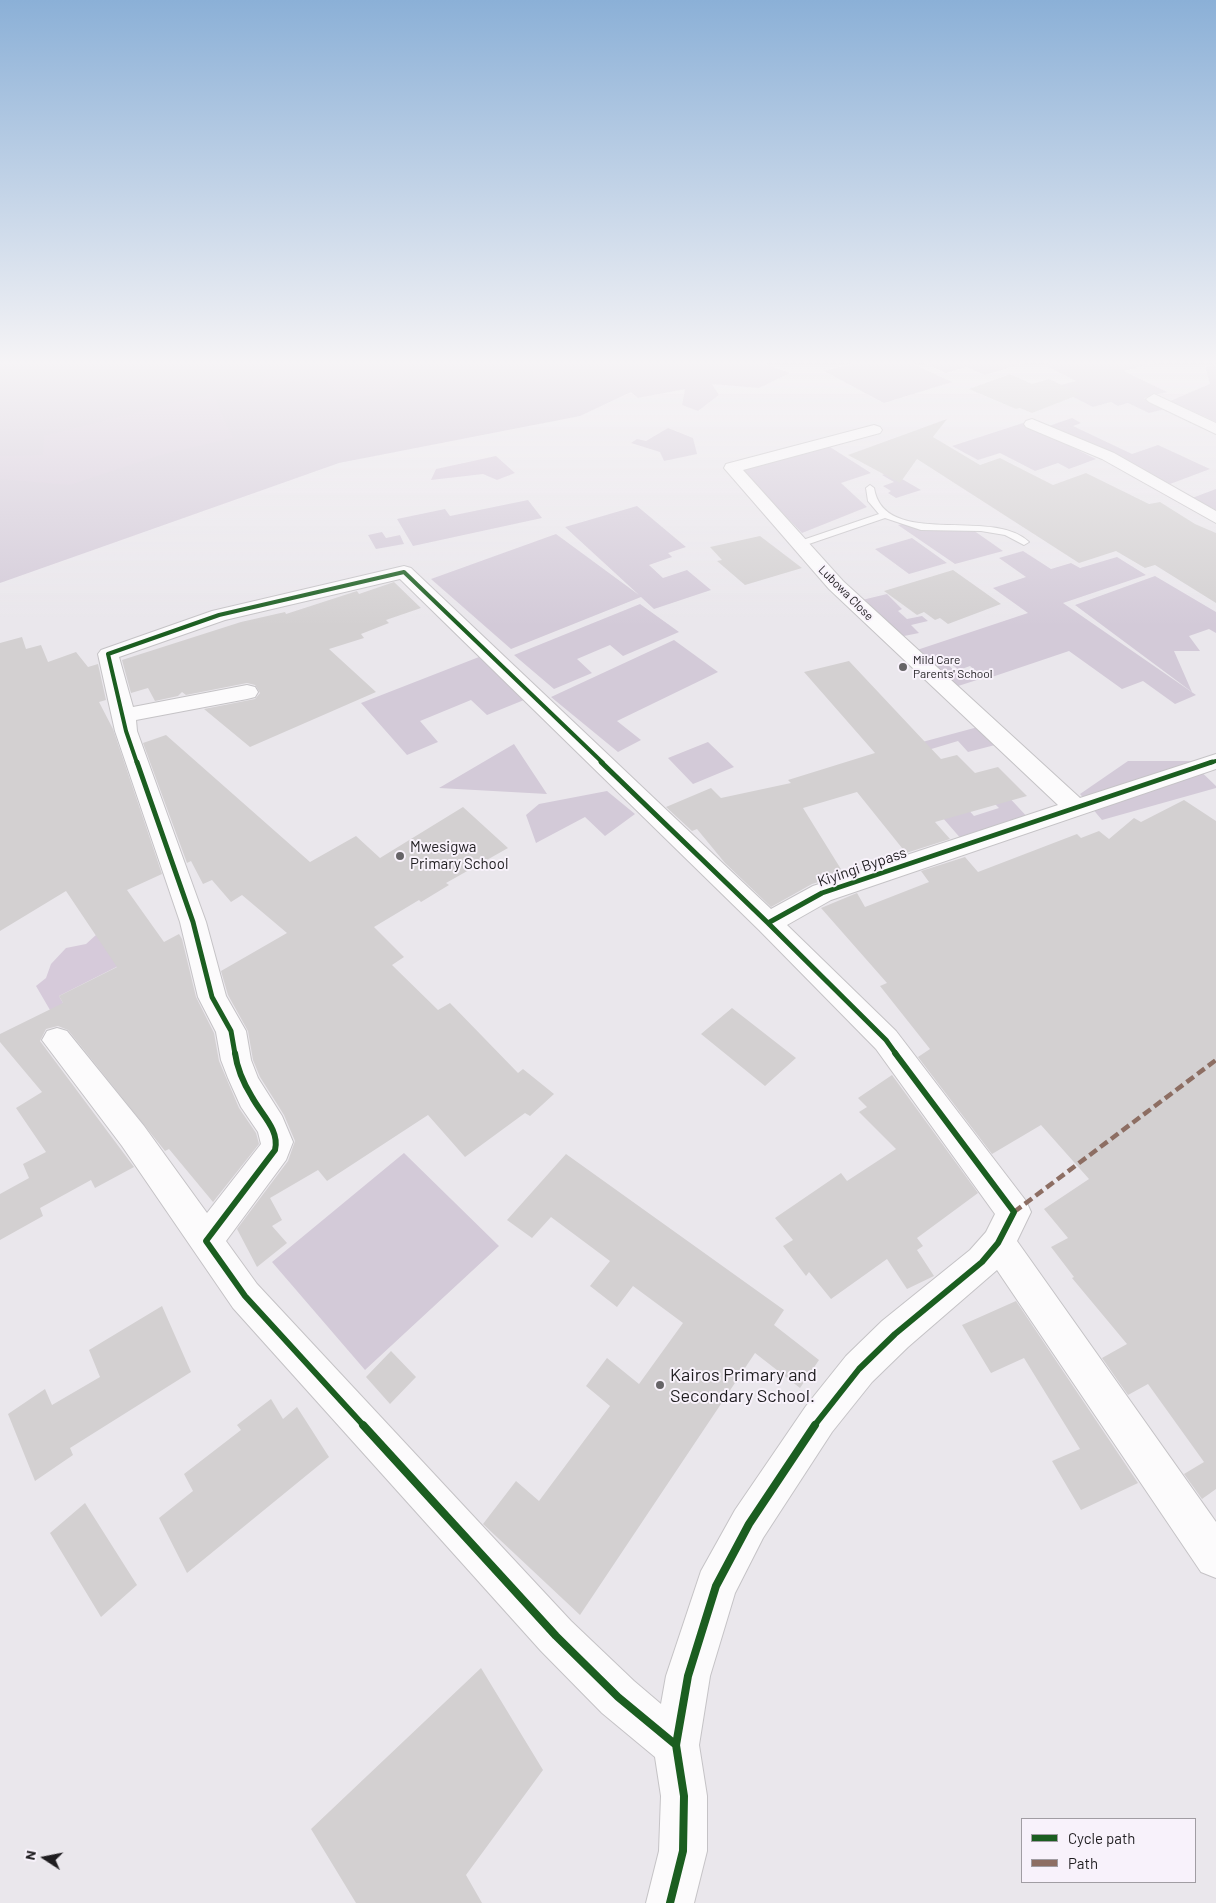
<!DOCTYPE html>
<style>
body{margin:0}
#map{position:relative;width:1216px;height:1903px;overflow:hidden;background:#eae7ec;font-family:Barlow,sans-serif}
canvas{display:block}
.legend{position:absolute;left:1021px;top:1818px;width:175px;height:65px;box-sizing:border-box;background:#f8f2fb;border:1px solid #a19da3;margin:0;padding:6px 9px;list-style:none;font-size:15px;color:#1f1d20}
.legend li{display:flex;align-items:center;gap:10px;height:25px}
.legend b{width:25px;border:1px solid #a19da3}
.north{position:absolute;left:20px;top:1833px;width:50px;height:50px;-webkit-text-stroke:4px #f8f2fb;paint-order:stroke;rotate:281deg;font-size:14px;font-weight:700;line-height:20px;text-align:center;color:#1f1d20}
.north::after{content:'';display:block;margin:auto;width:18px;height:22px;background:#1f1d20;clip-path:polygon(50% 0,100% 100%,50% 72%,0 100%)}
</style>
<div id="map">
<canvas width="1216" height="1903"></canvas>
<ul class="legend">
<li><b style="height:6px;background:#1b5e20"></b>Cycle path</li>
<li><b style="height:6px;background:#8d6e63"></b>Path</li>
</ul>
<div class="north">N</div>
</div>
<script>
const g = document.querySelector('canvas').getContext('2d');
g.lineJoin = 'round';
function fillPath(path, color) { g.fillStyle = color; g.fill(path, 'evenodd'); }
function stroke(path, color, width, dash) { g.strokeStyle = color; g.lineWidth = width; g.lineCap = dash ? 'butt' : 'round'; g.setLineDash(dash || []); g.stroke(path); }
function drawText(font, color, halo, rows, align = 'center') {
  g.font = font + ' Barlow,sans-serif'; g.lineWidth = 4; g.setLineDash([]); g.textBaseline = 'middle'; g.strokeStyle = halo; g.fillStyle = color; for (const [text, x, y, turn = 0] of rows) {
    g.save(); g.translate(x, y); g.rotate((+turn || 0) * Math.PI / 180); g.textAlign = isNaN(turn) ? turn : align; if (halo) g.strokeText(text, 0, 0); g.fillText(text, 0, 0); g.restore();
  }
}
fillPath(new Path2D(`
 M 0,360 L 699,360 L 580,416 L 339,463 L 0,583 Z
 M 865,360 L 905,360 L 952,382 L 884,403 L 824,371 Z
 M 918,360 L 1034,360 L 985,375 L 966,367 L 946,373 Z
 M 1048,360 L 1165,360 L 1124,371 L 1167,392 L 1144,398 L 1165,409 L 1149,413 L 1128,403 L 1118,406 L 1111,402 L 1093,407 L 1053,387 L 1076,381 L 1044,365 L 1058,361 Z
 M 1216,364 L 1216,422 L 1170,401 L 1210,384 L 1205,367 Z
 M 1072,418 L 1081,423 L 1073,426 L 1132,454 L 1158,445 L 1210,469 L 1170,484 L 1049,426 Z
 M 1023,423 L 1096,459 L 1069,469 L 1058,463 L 1035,471 L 1000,453 L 978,460 L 952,446 Z
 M 668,428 L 693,438 L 697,454 L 664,461 L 660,452 L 631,443 L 637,439 L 646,441 Z
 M 830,447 L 871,473 L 841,483 L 867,507 L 802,533 L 741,470 Z
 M 890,472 L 921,490 L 896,498 L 888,493 L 891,491 L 883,486 L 894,482 L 882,475 Z
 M 1216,489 L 1216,510 L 1192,498 Z
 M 528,500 L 542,518 L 413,546 L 397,519 L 445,509 L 450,516 Z
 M 637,506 L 686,547 L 668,553 L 672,557 L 649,565 L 663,578 L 687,570 L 711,590 L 654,609 L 641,597 L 511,649 L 431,579 L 556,534 L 639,595 L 565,527 Z
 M 902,524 L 920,529 L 973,530 L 1003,551 L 955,564 L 898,525 Z
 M 382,532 L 386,538 L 400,535 L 404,544 L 376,549 L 368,535 Z
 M 912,538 L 947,563 L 909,574 L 875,549 Z
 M 1023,551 L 1051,569 L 1071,563 L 1080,568 L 1117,557 L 1146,575 L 1063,603 L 1196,695 L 1175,704 L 1143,681 L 1122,689 L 1069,651 L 986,679 L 970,666 L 959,670 L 946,660 L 934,665 L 917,650 L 1028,613 L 993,588 L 1026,577 L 999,558 Z
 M 1155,576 L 1216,612 L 1216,633 L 1209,629 L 1189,636 L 1200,651 L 1174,651 L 1192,692 L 1075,605 Z
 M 887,594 L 902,609 L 898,611 L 907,619 L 922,616 L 928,621 L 911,625 L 919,633 L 904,636 L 897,630 L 892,631 L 862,600 Z
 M 640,604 L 679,632 L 623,656 L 610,645 L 577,659 L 592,673 L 554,689 L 514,655 Z
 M 674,640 L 718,672 L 617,721 L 641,740 L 618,752 L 551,697 Z
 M 479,657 L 524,700 L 487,715 L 471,700 L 420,721 L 438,742 L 407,755 L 361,703 Z
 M 946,663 L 958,674 L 969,670 L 980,679 L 955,687 L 933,667 Z
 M 978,727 L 995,745 L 968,752 L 958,741 L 918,753 L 974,816 L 999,808 L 989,798 L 1005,793 L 1031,821 L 963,841 L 885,752 Z
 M 708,742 L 734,767 L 693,784 L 668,758 Z
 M 514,744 L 547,794 L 439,788 Z
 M 1128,761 L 1190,761 L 1216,786 L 1216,788 L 1102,820 L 1080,794 Z
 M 607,791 L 635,814 L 605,836 L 585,817 L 536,843 L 526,815 L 539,804 Z
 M 404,1153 L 499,1246 L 365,1370 L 272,1262 Z`), '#d3cad8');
fillPath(new Path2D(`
 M 310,360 L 416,360 L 394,389 L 349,400 L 319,377 L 261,388 L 266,372 Z
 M 534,360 L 544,360 L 565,366 L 564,375 L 537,383 L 528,364 Z
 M 634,360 L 754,360 L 790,373 L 759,388 L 712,384 L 719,395 L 698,411 L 682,405 L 685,389 L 638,398 L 598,365 Z
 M 212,393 L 233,438 L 164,454 L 70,485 L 0,479 L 0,456 L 43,455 L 44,436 Z
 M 496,456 L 515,473 L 497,480 L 483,474 L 431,480 L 436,469 Z
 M 96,935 L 138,956 L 59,996 L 66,1008 L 50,1010 L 36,986 L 46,978 L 51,964 L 66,948 L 86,944 Z`), '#d6cada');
fillPath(new Path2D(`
 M 1010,374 L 1032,384 L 1049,379 L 1081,394 L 1032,413 L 1020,408 L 1016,409 L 969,389 Z
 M 947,419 L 933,437 L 980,465 L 1000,458 L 1053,485 L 1086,473 L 1149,504 L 1160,502 L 1195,524 L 1216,533 L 1216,603 L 1155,565 L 1145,568 L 1116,551 L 1079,563 L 917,459 L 900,483 L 848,455 Z
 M 760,536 L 802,568 L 745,585 L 717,561 L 722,560 L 710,547 Z
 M 953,570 L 1001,604 L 948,624 L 940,618 L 935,620 L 924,612 L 917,615 L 884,591 Z
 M 394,582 L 421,608 L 386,620 L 389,623 L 361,634 L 364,638 L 329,649 L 376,692 L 250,747 L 204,709 L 255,699 L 260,693 L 255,685 L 247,683 L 186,695 L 182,692 L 178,696 L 155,701 L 148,688 L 131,693 L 122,660 L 241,622 L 285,612 L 286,614 L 357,591 L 359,594 Z
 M 22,637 L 26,649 L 41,645 L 48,662 L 76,652 L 88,667 L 98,664 L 106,700 L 99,702 L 113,729 L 162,874 L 127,890 L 164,942 L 179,934 L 182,939 L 196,997 L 214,1033 L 219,1061 L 239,1108 L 256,1133 L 259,1144 L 213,1202 L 169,1149 L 165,1151 L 68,1030 L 58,1026 L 46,1029 L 40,1041 L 134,1167 L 95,1188 L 91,1180 L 40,1208 L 43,1216 L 0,1240 L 0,1194 L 29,1178 L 23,1164 L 46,1152 L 16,1108 L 42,1092 L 0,1042 L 0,1034 L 63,1003 L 59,996 L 117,967 L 66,891 L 0,931 L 0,643 Z
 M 849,661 L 941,759 L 957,755 L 975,773 L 998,767 L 1027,796 L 935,822 L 950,839 L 906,853 L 857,792 L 803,808 L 844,874 L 812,884 L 771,907 L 725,863 L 697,829 L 692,831 L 666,807 L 711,788 L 721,798 L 791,783 L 788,780 L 875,753 L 804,672 Z
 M 166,735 L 310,862 L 356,836 L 380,858 L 463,807 L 508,848 L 446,883 L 449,885 L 421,902 L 419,900 L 374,927 L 404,957 L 392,965 L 438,1010 L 450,1003 L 518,1073 L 523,1069 L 554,1094 L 530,1116 L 525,1113 L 465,1157 L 428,1115 L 327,1181 L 318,1170 L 270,1198 L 282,1220 L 272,1226 L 287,1243 L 257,1267 L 237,1229 L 288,1161 L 295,1141 L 284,1115 L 260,1077 L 253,1060 L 248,1031 L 228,995 L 221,971 L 287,933 L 242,895 L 231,902 L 212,880 L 203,884 L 191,861 L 187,863 L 143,743 Z
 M 1184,800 L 1216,821 L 1216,1489 L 1202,1499 L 1184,1474 L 1204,1462 L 1148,1384 L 1128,1395 L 1102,1358 L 1127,1344 L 1072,1278 L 1074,1277 L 1051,1247 L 1068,1238 L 1044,1209 L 1089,1179 L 1041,1125 L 992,1154 L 918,1057 L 930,1049 L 880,986 L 887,983 L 821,908 L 857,893 L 865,907 L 929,882 L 921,871 L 965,857 L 978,872 L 1077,834 L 1081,838 L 1099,831 L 1109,839 L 1134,818 L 1141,822 Z
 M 732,1008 L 796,1058 L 765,1086 L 701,1034 Z
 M 892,1075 L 978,1193 L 917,1238 L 923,1246 L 917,1250 L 934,1276 L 907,1289 L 887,1259 L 831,1299 L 809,1272 L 806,1276 L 783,1246 L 793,1240 L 775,1218 L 841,1173 L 847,1181 L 896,1149 L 859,1112 L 867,1107 L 858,1098 Z
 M 566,1154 L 784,1310 L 774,1325 L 819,1360 L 800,1388 L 755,1353 L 580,1615 L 483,1524 L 516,1481 L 539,1501 L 610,1406 L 586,1386 L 607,1358 L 639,1384 L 683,1323 L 633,1286 L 617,1307 L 590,1286 L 610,1261 L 551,1217 L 532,1238 L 507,1220 Z
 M 1016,1301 L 1138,1483 L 1081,1510 L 1052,1461 L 1080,1449 L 1024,1358 L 991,1373 L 962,1325 Z
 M 162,1306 L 191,1372 L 70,1448 L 73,1455 L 35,1481 L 8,1414 L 45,1389 L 52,1405 L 100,1377 L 89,1350 Z
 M 391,1351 L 416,1377 L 390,1404 L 366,1377 Z
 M 271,1399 L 283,1419 L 297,1407 L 329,1457 L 187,1573 L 159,1518 L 193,1491 L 184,1474 L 241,1430 L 237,1425 Z
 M 85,1503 L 137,1585 L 101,1617 L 50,1533 Z
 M 481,1668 L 543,1770 L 466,1875 L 482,1903 L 356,1903 L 311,1829 Z`), '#d3d0d1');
const lane = new Path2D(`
 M 870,485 L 874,488 C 884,550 993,506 1029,542 L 1024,545 L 1005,535 L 981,531 L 921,530 L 885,518 L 803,546 L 797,546 L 797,542 L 879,514 L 868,501 L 866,488 Z`);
const street = new Path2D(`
 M 1154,394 L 1216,423 L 1216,434 L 1149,402 L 1146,399 Z
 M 1032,419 L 1114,453 L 1216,511 L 1216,523 L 1102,459 L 1026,427 L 1024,424 L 1026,421 Z
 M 874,425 L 880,427 L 882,430 L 880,433 L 743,470 L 843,581 L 1080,798 L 1216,754 L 1216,769 L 831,900 L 787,925 L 896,1031 L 1026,1201 L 1031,1212 L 1017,1241 L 1216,1522 L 1216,1578 L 1201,1572 L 997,1270 L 908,1347 L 872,1382 L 832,1432 L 763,1538 L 735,1593 L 710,1676 L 699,1745 L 707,1796 L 707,1851 L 694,1903 L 646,1903 L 659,1851 L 661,1796 L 655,1757 L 602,1713 L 541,1651 L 233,1308 L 122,1146 L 42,1040 L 47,1031 L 57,1028 L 67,1031 L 144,1126 L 207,1213 L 261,1144 L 258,1132 L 241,1107 L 228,1078 L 221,1060 L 216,1032 L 198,997 L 180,922 L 115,731 L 98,654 L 101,650 L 212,611 L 404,566 L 411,568 L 771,909 L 813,886 L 1058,805 L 829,589 L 724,468 L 726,464 ZM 400,579 L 759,930 L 876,1049 L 995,1214 L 986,1232 L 970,1250 L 882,1321 L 846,1356 L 806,1406 L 735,1510 L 701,1571 L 666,1676 L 661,1704 L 634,1681 L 571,1621 L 257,1284 L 226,1241 L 286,1160 L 293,1142 L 282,1116 L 258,1078 L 251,1060 L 246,1031 L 226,996 L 206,922 L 137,731 L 136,720 L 247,699 L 255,697 L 258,692 L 255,687 L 247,685 L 133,707 L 119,657 L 225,620 Z`);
stroke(lane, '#c5c3c6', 2);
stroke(street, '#c5c3c6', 2);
fillPath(lane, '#fcfbfc');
fillPath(street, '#fcfbfc');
stroke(new Path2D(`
 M 1014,1212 L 1216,1060`), '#8d6e63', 4.5, [9, 4.5]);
stroke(new Path2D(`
 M 137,763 L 126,731 L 108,654 L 219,615 L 404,572 L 603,763
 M 1209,763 L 1216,761`), '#1b5e20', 4);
stroke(new Path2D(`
 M 137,762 L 193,922 L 212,997 L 231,1031 L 235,1054
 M 601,762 L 768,923
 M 896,1054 L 886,1040 L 768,923 L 822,893 L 1212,762`), '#1b5e20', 5);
stroke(new Path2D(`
 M 235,1053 C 237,1068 244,1084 252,1097 C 261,1114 280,1130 275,1150 L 206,1241 L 245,1296 L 364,1426
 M 814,1426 L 859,1369 L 895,1334 L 982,1262 L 998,1243 L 1014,1212 L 895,1053`), '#1b5e20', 6);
stroke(new Path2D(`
 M 363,1425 L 556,1636 L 618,1697 L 676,1745
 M 670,1903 L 683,1851 L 684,1796 L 676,1745 L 688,1676 L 716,1586 L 749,1524 L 815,1425`), '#1b5e20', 8);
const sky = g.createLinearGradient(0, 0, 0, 626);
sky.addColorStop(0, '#8bb0d7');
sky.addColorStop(0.58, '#f6f4f6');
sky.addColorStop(1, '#f6f4f600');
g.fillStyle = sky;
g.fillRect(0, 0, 1216, 626);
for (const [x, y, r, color] of [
 [903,667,5,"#666467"],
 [400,856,5,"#666467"],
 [660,1385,5,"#666467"]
]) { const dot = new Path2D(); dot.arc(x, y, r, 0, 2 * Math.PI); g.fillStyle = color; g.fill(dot); stroke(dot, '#f8f2fb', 2); }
drawText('12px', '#1f1d20', '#f8f2fb', [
 ["Lubowa Close",846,593,45]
]);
drawText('12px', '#1f1d20', '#f8f2fb', [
 ["Mild Care",913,660],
 ["Parents' School",913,674]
], 'left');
drawText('15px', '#1f1d20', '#f8f2fb', [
 ["Mwesigwa",410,847],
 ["Primary School",410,864]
], 'left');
drawText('15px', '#1f1d20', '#f8f2fb', [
 ["Kiyingi Bypass",862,867,-19]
]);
drawText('18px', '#1f1d20', '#f8f2fb', [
 ["Kairos Primary and",670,1375],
 ["Secondary School.",670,1396]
], 'left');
</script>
